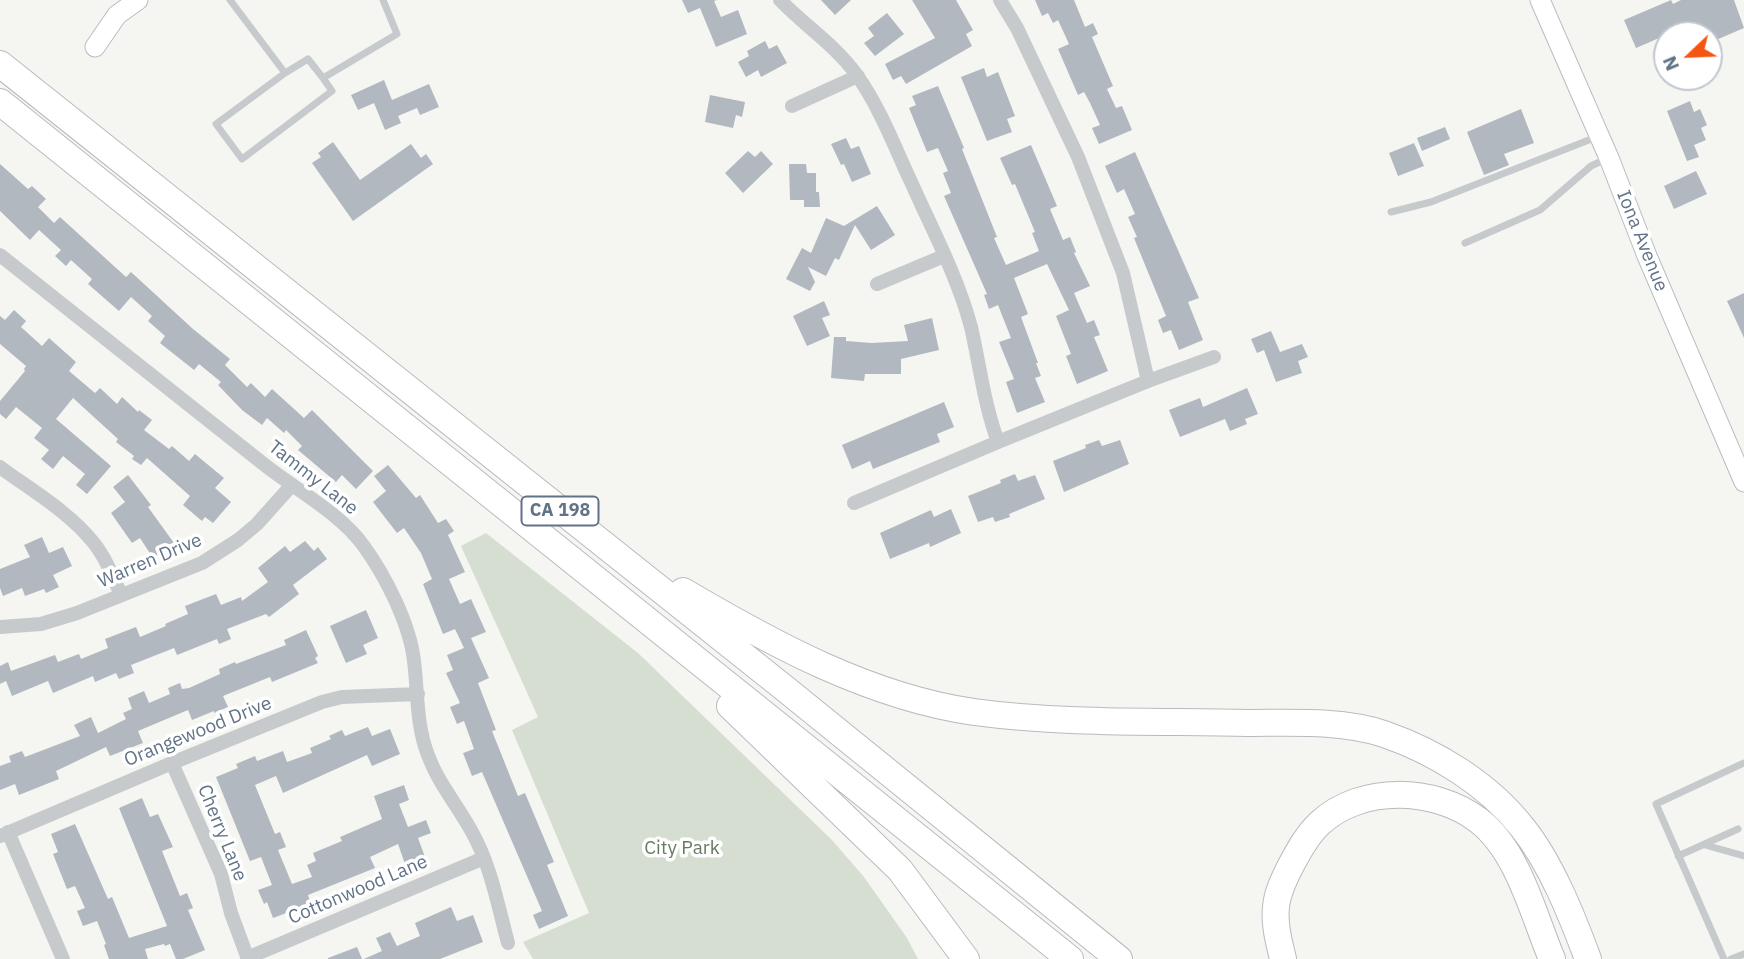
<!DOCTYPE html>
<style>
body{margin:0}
#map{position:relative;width:1744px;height:959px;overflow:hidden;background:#f5f6f1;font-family:"IBM Plex Sans",sans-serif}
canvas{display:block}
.north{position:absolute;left:1653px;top:21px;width:70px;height:70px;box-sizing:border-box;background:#fff;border:2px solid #c0c7cf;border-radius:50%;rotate:247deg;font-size:19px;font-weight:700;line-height:28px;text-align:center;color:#617386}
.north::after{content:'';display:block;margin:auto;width:24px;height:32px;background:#f55512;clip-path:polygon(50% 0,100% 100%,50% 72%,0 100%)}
</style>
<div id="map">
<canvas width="1744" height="959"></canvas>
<div class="north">N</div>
</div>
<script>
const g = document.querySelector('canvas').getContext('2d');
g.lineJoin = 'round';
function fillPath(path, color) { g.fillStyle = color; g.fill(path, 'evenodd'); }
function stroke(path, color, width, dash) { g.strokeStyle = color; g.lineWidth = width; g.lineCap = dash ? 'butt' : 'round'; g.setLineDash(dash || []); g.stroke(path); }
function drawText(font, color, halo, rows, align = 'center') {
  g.font = font + ' "IBM Plex Sans",sans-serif'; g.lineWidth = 7; g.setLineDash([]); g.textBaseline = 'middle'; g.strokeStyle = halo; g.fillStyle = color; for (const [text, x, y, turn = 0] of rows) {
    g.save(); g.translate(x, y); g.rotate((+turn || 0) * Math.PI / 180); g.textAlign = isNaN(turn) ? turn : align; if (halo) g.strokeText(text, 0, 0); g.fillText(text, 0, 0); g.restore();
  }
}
fillPath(new Path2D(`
 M 486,533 L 638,653 L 832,840 L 864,877 L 907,938 L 918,959 L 533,959 L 523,942 L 589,913 L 512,730 L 538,717 L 461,546 Z`), '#d6ded2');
fillPath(new Path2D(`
 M 682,0 L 717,0 L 714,1 L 721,17 L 738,10 L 747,34 L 716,47 L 700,8 L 688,13 Z
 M 821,0 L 851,0 L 835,15 Z
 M 912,0 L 956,0 L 973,30 L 966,34 L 972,46 L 906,84 L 901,76 L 893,80 L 885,64 L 935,38 Z
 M 1035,0 L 1074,0 L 1085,27 L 1093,23 L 1098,34 L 1092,37 L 1113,86 L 1107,89 L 1116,108 L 1122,106 L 1132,130 L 1099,144 L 1092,128 L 1100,125 L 1090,103 L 1084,92 L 1078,95 L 1058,49 L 1069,44 L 1058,20 L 1053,23 L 1048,13 L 1042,16 Z
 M 1671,0 L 1673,4 L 1681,0 L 1734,0 L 1744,28 L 1709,43 L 1709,35 L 1702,35 L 1696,22 L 1636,48 L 1624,20 Z
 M 887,13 L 904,34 L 875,56 L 864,43 L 874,36 L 868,28 Z
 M 765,41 L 769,49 L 777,45 L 787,63 L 761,77 L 758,70 L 746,77 L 738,62 L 749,56 L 747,51 Z
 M 984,68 L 987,77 L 998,72 L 1015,116 L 1007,119 L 1012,132 L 987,141 L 961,77 Z
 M 384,80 L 392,100 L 429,84 L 439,107 L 420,115 L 417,108 L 398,116 L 401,123 L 385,130 L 374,103 L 358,110 L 351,95 Z
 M 938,86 L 964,148 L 962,149 L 997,237 L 994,238 L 1006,265 L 1039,251 L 1032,233 L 1035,232 L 1015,184 L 1012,185 L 1000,158 L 1031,145 L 1057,206 L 1050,209 L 1063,240 L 1070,237 L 1076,252 L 1074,253 L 1090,286 L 1074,293 L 1087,323 L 1094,320 L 1100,335 L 1094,337 L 1108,371 L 1077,384 L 1066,356 L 1071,354 L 1056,316 L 1069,310 L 1047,264 L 1014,278 L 1028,314 L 1021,317 L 1038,363 L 1036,363 L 1041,376 L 1035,378 L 1045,402 L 1017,413 L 1006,382 L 1014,379 L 999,342 L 1011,338 L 998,305 L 989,309 L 984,295 L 987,294 L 944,196 L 951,193 L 943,173 L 948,171 L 938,148 L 927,152 L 909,108 L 916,105 L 912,96 Z
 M 710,95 L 745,102 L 742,117 L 736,115 L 733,128 L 705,122 Z
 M 1690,101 L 1694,112 L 1700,109 L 1707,125 L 1701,128 L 1706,140 L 1694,145 L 1699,157 L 1687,161 L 1667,111 Z
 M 1521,109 L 1534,143 L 1504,154 L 1509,165 L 1484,175 L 1467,132 Z
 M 1445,127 L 1450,139 L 1422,151 L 1417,138 Z
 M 846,138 L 851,149 L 859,146 L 871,174 L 852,182 L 844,164 L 841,165 L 831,144 Z
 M 333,142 L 360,180 L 411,144 L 421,158 L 426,154 L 433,164 L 353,221 L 312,163 L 321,157 L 318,153 Z
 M 1414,143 L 1424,166 L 1398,176 L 1389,153 Z
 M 748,151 L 755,157 L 761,151 L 773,164 L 743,193 L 725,173 Z
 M 1135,152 L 1199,298 L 1188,302 L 1203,340 L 1179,350 L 1171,330 L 1163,333 L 1158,320 L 1166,316 L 1134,238 L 1137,237 L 1128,217 L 1135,214 L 1124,189 L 1117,193 L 1105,166 Z
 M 0,164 L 28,189 L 32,186 L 46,199 L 38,207 L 54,223 L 60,217 L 126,277 L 131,272 L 193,329 L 230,359 L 225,365 L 247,387 L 251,383 L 265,397 L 272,389 L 304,418 L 312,410 L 373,471 L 356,489 L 342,475 L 336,482 L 298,450 L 302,446 L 286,430 L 284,433 L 267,418 L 262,425 L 242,410 L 218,385 L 221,382 L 199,364 L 194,370 L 160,343 L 165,336 L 148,321 L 152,316 L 131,297 L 119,311 L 88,284 L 92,279 L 71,260 L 66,266 L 55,256 L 61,250 L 39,230 L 30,240 L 0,211 Z
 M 789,164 L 806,164 L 807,173 L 816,173 L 816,192 L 819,192 L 820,207 L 804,207 L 804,200 L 790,200 Z
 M 1696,171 L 1707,194 L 1674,209 L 1664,186 Z
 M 877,206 L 895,235 L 871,250 L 855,225 L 839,260 L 835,258 L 826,276 L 808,267 L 815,282 L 810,291 L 786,279 L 802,248 L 811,253 L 826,218 L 844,226 Z
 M 1744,293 L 1744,338 L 1727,301 Z
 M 824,301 L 830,315 L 822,318 L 830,336 L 807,346 L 793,316 Z
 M 14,310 L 26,321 L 21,327 L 42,346 L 49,338 L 76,362 L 69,371 L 95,393 L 100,388 L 117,404 L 122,397 L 138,412 L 139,410 L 152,420 L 144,430 L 169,449 L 172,446 L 189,461 L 195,454 L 224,478 L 215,488 L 231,502 L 213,523 L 205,517 L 202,521 L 183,505 L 190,496 L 147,458 L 141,465 L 132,459 L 134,456 L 116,442 L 118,439 L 73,398 L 56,419 L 111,466 L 87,494 L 76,485 L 85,474 L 63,456 L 53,469 L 41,459 L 49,450 L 34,438 L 42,428 L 16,407 L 6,419 L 0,414 L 0,401 L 25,371 L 24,369 L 26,366 L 0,344 L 0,316 L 5,320 Z
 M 932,318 L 939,350 L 901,359 L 901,374 L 865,374 L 864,381 L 831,378 L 834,337 L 846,337 L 846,341 L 872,343 L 908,341 L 904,325 Z
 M 1271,331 L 1280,352 L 1302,344 L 1308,357 L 1298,361 L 1302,373 L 1276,382 L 1264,350 L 1257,353 L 1251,339 Z
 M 1247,388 L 1258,414 L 1245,419 L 1247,424 L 1230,431 L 1225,419 L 1180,437 L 1169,410 L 1200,398 L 1203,407 Z
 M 944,402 L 954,427 L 937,434 L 940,442 L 873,469 L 870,461 L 852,469 L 842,445 Z
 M 1099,440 L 1102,446 L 1120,440 L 1129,464 L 1064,492 L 1053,461 L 1086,448 L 1085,445 Z
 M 388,465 L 416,498 L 420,495 L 438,523 L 446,519 L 454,531 L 448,535 L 465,572 L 449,579 L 460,604 L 471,599 L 486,632 L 471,638 L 489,678 L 478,683 L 496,730 L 492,731 L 518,796 L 525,793 L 554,862 L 547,865 L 568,916 L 539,929 L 533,915 L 542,911 L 482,772 L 472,776 L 463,753 L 474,749 L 464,721 L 457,724 L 450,707 L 460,703 L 446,673 L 453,670 L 447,655 L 464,648 L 455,629 L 443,634 L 423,584 L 432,579 L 421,553 L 404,528 L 397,533 L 373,502 L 386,491 L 374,476 Z
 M 1015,474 L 1018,481 L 1035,475 L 1045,499 L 1009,514 L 1010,517 L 995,522 L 993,517 L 978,522 L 968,496 L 1001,483 L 1000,480 Z
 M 128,475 L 151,505 L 148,507 L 174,543 L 153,558 L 140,538 L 132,543 L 111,513 L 125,502 L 113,487 Z
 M 951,509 L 961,533 L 930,547 L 929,543 L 890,559 L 880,533 L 931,510 L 934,517 Z
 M 42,537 L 49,553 L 63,547 L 72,566 L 53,575 L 59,587 L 46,593 L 44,589 L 25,596 L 22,588 L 3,596 L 0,588 L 0,569 L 30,557 L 24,545 Z
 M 305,541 L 314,551 L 318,547 L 327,559 L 293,585 L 299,594 L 269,617 L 266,614 L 227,629 L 231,639 L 219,644 L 217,639 L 177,655 L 174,648 L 131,665 L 134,673 L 119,679 L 116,673 L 95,682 L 93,676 L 53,693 L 48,681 L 12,696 L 6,681 L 0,684 L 0,666 L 8,662 L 11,671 L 55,655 L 58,662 L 79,654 L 81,659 L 108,648 L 105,639 L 136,627 L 140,637 L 166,626 L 165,624 L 188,614 L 185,606 L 216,594 L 221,605 L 241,597 L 242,601 L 268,582 L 258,568 L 285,546 L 290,552 Z
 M 366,610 L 378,638 L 363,645 L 367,654 L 346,663 L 330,626 Z
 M 306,630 L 318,656 L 315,658 L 318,663 L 272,682 L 270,677 L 223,696 L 228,707 L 214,713 L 214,711 L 192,720 L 188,710 L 138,731 L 143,743 L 110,756 L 106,747 L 56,771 L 59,779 L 19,795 L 15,784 L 0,790 L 0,766 L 11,762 L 9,756 L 22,751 L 25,757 L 80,736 L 74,725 L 91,717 L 98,733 L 126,719 L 123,713 L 132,709 L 128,698 L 144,691 L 149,703 L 170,694 L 168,688 L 180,683 L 182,689 L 189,688 L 220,674 L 219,669 L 235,662 L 236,664 L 286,645 L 284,640 Z
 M 368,727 L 372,736 L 390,729 L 400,754 L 372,766 L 367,755 L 283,793 L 276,776 L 255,785 L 275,834 L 280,832 L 286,847 L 278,850 L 292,884 L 312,877 L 307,865 L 316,861 L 313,853 L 342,841 L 340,837 L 382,819 L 374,796 L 404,785 L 409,800 L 399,804 L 408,827 L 426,820 L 431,833 L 418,838 L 425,857 L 405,864 L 398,844 L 370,857 L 375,868 L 308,895 L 311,904 L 273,918 L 267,902 L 264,904 L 258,890 L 272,885 L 261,857 L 250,861 L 216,777 L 238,768 L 236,764 L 255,756 L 257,761 L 283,751 L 287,762 L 312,753 L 310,748 L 331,739 L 329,736 L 342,730 L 345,736 Z
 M 142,798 L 150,817 L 158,814 L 173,847 L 162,851 L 180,896 L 187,893 L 193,908 L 188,910 L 205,950 L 183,959 L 176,959 L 170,944 L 165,946 L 164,944 L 145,949 L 148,959 L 109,959 L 104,945 L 106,944 L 97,921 L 83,926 L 77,911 L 85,908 L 75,886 L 67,889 L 53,854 L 58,852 L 51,834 L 75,824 L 108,899 L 112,897 L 129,938 L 167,926 L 119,808 Z
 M 451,907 L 457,921 L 473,915 L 483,942 L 440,959 L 364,959 L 382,951 L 376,938 L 390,932 L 397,946 L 420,936 L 415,923 Z
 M 357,947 L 362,959 L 328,959 L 328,958 Z`), '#b1b8bf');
const secondary = new Path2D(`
 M 1540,0 L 1609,158 L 1647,256 L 1744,482
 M 95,47 L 117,15 L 138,0`);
const highway = new Path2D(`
 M 0,64 L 783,687 L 1119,959
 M 0,102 L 1070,959
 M 683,591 C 773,644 870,697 974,712 C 1063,724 1158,721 1248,723 C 1293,723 1341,720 1384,734 C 1436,752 1488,784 1522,827 C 1551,863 1572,916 1588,959
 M 730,706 L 900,870 L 966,959
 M 1283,959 C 1279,942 1274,924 1276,907 C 1277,893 1284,879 1290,867 C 1298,852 1307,835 1320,823 C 1361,785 1434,787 1478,820 C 1518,850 1533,914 1552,959`);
stroke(secondary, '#b8bdc2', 21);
stroke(highway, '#b8bbbe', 28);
stroke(new Path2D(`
 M 230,0 L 285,73 L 308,59 L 323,78 L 397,34 L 383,0
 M 285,73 L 216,124 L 242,159 L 332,91 L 323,78
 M 1391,212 L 1431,202 L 1599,136
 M 1465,243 L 1540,210 L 1591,166 L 1608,158
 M 1705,845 L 1744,856
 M 1678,856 L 1738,829
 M 1724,959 L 1656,804 L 1744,763
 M 1731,959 L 1744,954`), '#c7cacd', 7);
stroke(new Path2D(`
 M 780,0 C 805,26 835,45 856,74 C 880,107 895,148 912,184 C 933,231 958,278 971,327 C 980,366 984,404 998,442 L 854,503
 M 1000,0 L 1017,28 L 1078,157 L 1123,273 L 1148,381
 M 792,106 L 858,76
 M 0,255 C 87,324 174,393 261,462 C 293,488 339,512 363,545 C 385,575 410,624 414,661 C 418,692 416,725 428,755 C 438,783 458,806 472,832 C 491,866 498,906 508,943
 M 877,284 L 944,256
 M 998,442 L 1148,381 L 1214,357
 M 0,467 C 31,490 69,512 93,542 C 106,558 113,577 121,595
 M 0,627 L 41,624 L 77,613 L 202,563 L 238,540 L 257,524 L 291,486
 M 172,763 L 221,874 L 231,913 L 248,959
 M 8,832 L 63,959
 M 0,836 L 172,763 L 322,702 L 342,697 L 418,694
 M 247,958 L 484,858`), '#c7cacd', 14);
stroke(secondary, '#fff', 19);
stroke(highway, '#fff', 26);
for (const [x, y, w] of [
 [560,511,77]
]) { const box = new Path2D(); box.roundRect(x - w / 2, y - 14.5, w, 29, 5); g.fillStyle = '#fff'; g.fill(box); stroke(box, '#617386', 2); }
drawText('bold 18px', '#617386', null, [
 ["CA 198",560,511]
]);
drawText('19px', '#617386', '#fff', [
 ["Iona Avenue",1642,241,68],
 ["Tammy Lane",313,478,38],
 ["Warren Drive",150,561,-23],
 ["Orangewood Drive",198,732,-22],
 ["Cherry Lane",222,833,68],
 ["Cottonwood Lane",358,890,-23]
]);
drawText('19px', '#657c61', '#fff', [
 ["City Park",682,849]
]);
</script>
